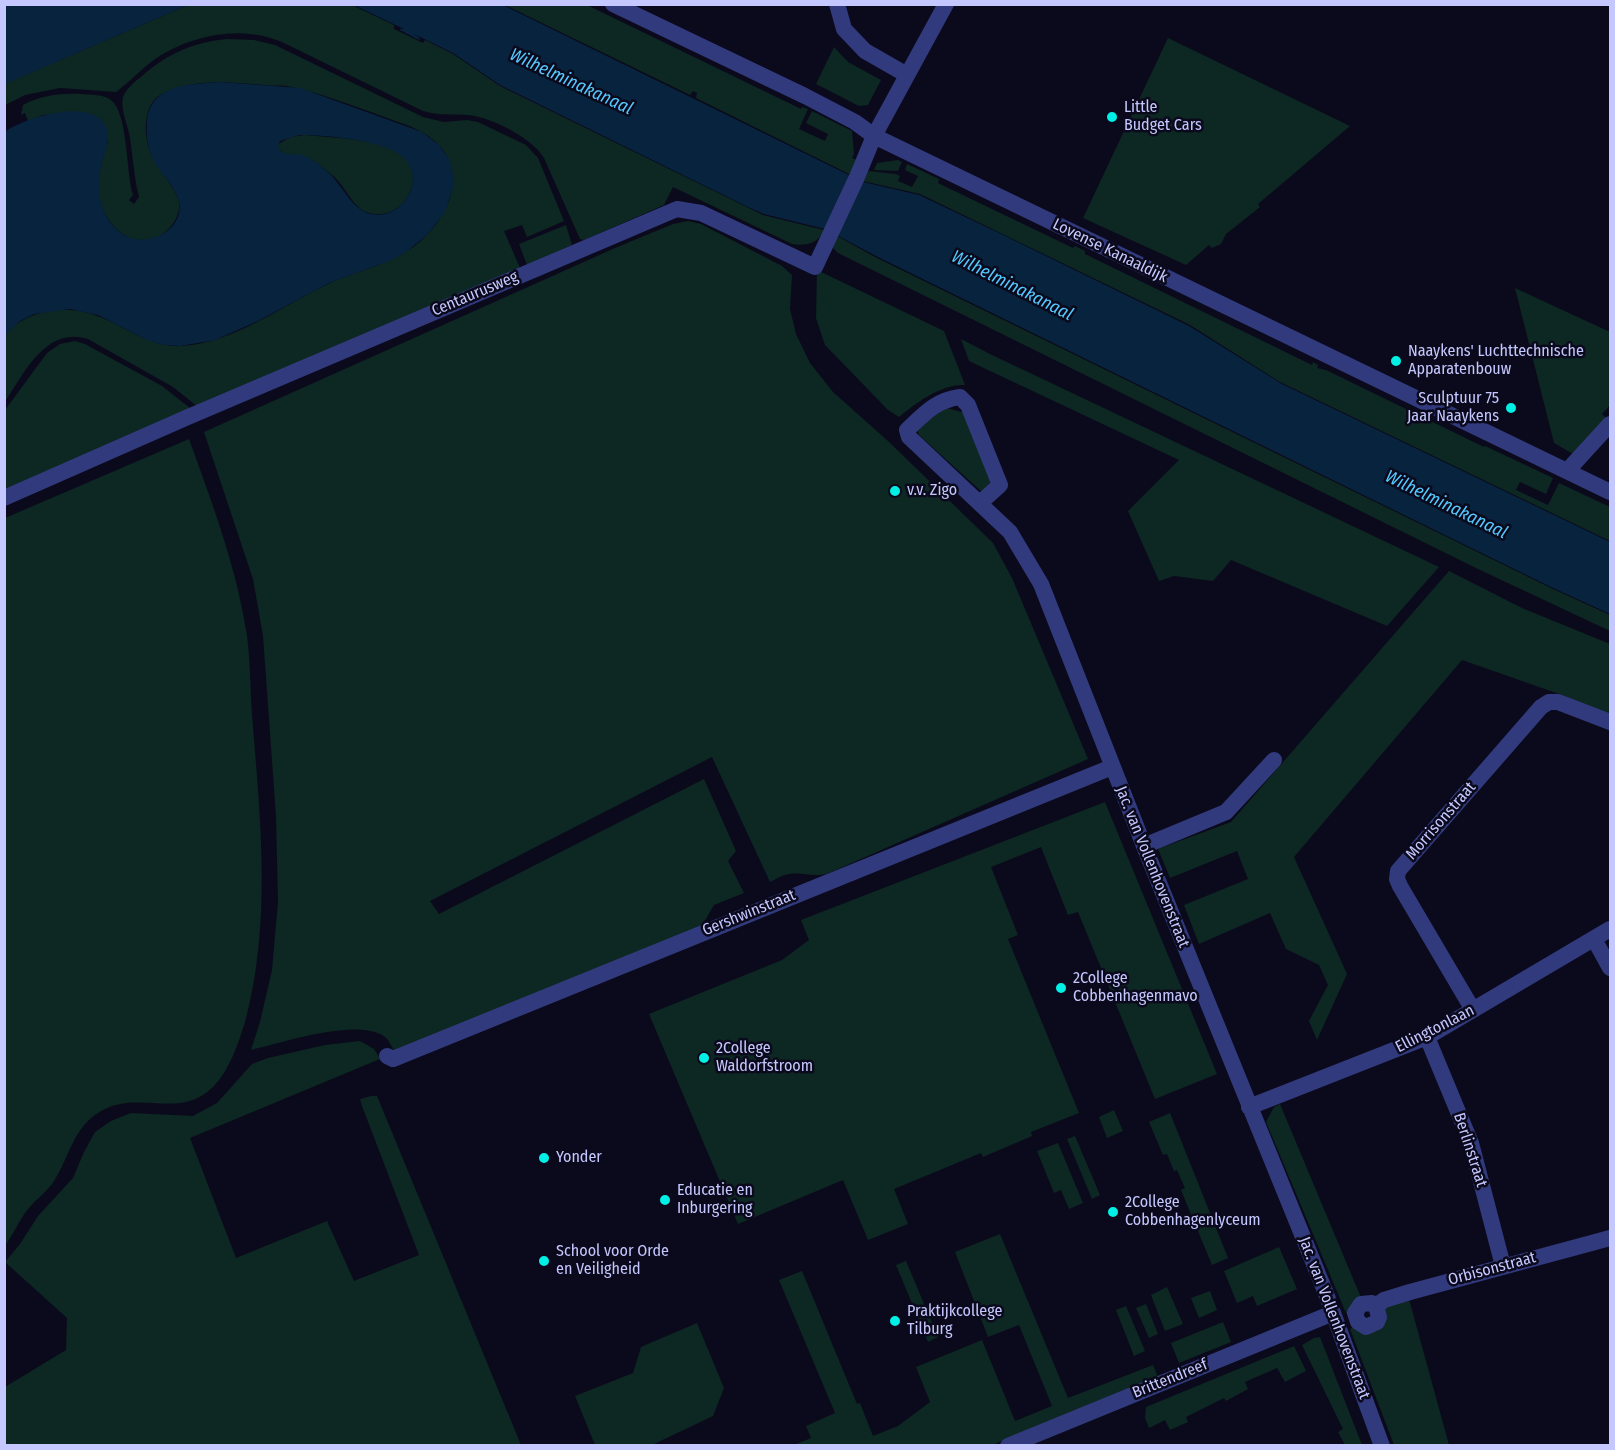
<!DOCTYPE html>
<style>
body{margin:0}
#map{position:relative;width:1615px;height:1450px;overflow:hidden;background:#0b0a1c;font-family:"Fira Sans Condensed",sans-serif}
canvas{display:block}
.frame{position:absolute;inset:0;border:6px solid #c5c7ff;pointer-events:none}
</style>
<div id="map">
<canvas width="1615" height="1450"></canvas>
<div class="frame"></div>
</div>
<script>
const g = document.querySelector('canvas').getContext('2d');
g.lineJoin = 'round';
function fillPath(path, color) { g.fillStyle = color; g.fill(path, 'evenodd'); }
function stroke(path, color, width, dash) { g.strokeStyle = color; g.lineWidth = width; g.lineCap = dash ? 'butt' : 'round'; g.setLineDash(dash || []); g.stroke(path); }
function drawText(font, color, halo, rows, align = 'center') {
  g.font = font + ' "Fira Sans Condensed",sans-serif'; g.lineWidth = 5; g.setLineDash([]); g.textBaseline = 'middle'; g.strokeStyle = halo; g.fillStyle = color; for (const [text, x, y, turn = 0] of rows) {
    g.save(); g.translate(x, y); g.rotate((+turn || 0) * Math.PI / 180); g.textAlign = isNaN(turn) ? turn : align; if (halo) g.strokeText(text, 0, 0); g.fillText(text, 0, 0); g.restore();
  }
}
fillPath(new Path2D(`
 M 188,5 L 352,5 L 394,25 L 394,29 L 423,43 L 425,40 L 453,54 L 500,86 L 763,215 L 824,230 C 818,244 806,246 792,244 L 673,187 L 664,205 L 584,240 L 580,239 L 544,158 C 532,138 493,118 469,115 C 453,114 439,116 423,111 L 286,44 C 244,24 193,34 155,59 C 141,69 130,82 116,92 L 60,88 L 25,95 L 5,105 L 4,84 Z
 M 505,5 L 587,5 L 801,109 L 802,107 L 808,109 L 799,129 L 825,141 L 828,134 L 806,123 L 812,111 L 852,131 L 854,154 L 852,158 L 857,160 L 851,175 L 696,98 L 697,93 L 693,91 L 690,95 L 688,94 Z
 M 1168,38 L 1350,126 L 1258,204 L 1260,207 L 1226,234 L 1221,244 L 1212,248 L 1209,245 L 1186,265 L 1083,218 Z
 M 227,39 L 254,40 L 275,45 L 423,117 L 444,122 L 467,120 L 478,122 L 526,145 L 538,158 L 564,221 L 527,237 L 522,225 L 504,231 L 520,268 L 198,407 L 173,387 L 88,339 C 46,326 24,373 5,402 L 5,335 C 17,321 32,314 50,311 C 108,302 134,349 182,346 C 235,342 280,307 326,285 C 359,269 398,264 425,237 C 456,206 468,161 425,134 C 409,124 388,119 371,112 C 345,103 314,91 287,86 C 280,85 272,86 264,85 C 235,83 206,79 177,88 C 170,90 162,93 156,98 C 142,111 144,142 153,158 C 160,172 172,184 178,198 C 181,207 178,218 172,225 C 166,233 157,239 148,240 C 119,244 98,212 98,186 C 98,171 104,155 108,141 L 77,112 L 43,115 L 28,121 L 25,113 L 21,115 L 23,105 C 41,95 62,93 81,94 C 91,95 105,94 112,101 C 128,115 126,173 133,195 L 129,200 L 134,204 L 139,197 C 134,177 133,158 130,138 C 128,125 120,110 123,97 C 126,89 134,82 141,77 C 166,54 194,42 227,39 Z
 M 834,47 L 848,62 L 881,80 L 868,105 L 859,106 L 816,84 Z
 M 305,135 C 333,138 376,138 400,154 C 428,173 407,217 375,214 C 356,213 350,195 339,182 C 334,176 325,169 318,164 C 304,155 299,157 284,154 L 278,149 L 278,144 L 291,137 Z
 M 898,160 L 902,162 L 898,171 L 874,170 L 877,163 Z
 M 907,164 L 939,179 L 938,183 L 1073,248 L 1075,246 L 1085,251 L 1085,254 L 1312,365 L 1313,362 L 1318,365 L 1317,368 L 1326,370 L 1484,447 L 1485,446 L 1553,478 L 1546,494 L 1520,482 L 1516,490 L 1548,505 L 1559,483 L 1610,507 L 1610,541 L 1280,382 L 1190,325 L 920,194 L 863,181 L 868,171 L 896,174 L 900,176 L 898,181 L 912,187 L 918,176 L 905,170 Z
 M 688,221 L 701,224 L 782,266 L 792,275 L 790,309 L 796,334 L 810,363 L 833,392 L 888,441 L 993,543 L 1012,578 L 1088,759 L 829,873 C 815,878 803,872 789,874 C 782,875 776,879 770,882 L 712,757 L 430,901 L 439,914 L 704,779 L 736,851 L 728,861 L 744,893 L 714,905 L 700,929 L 395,1052 C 392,1048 389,1040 385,1037 C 358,1017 282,1043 251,1050 L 260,1022 L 272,970 L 278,902 L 276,816 L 263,636 L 253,579 L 204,432 L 615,248 L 673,224 Z
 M 566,225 L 572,245 L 527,265 L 519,244 Z
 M 837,236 L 877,258 L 1551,588 L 1610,615 L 1610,631 L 1478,569 L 838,253 L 832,247 Z
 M 817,270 L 944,331 L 965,385 C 941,384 916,403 899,417 L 888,410 L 825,345 L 816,318 Z
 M 1515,288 L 1610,332 L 1610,405 L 1602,414 L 1610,422 L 1580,458 L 1554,443 Z
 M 961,339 L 992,355 L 1439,567 L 1387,626 L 1231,560 L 1213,581 L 1174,576 L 1159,581 L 1128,511 L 1179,460 L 969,361 Z
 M 75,341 L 85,344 L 162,386 L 190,408 L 5,492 L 5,410 L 47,353 L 60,344 Z
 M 947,408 L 965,413 L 993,480 L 982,492 L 919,435 L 917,430 L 923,423 Z
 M 189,439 C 212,503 237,568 247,636 C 251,666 250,697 253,727 C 261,825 271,925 245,1022 C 238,1044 230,1069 214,1086 C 180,1121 140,1089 101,1111 C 73,1127 70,1156 54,1181 C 47,1192 36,1199 28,1209 C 19,1220 14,1234 5,1245 L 5,518 Z
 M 1449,571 L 1522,608 L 1610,644 L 1610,716 L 1565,696 L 1462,660 L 1294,857 L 1347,974 L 1317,1040 L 1309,1021 L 1328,985 L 1319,965 L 1286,949 L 1270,913 L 1199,944 L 1184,905 L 1248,879 L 1237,851 L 1170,878 L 1158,849 L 1231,822 Z
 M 1105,802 L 1217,1074 L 1155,1099 L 1078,912 L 1068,915 L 1041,847 L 991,867 L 1018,935 L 1008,939 L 1079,1113 L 1031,1132 L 1032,1136 L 983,1157 L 981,1153 L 894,1189 L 908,1224 L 868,1240 L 843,1180 L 738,1224 L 649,1014 L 782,960 L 809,940 L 801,920 Z
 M 360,1041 L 374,1049 L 380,1059 L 190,1138 L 236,1258 L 327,1221 L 354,1281 L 419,1255 L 362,1106 L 360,1099 L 371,1096 L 377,1096 L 521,1445 L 5,1446 L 5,1387 L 66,1350 L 67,1318 L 5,1262 L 20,1244 L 38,1216 L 73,1178 L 84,1152 L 95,1132 L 111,1121 L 131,1113 L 193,1116 L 217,1103 L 252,1064 L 268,1058 L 325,1045 Z
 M 1280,1104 L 1362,1300 L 1351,1315 L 1346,1313 L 1266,1122 L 1274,1107 Z
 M 1114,1110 L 1123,1131 L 1107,1138 L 1099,1117 Z
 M 1170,1113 L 1228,1258 L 1212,1265 L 1181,1190 L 1185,1188 L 1177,1170 L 1174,1171 L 1167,1154 L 1163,1155 L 1149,1122 Z
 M 1075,1136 L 1100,1195 L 1092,1199 L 1067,1139 Z
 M 1058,1143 L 1083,1203 L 1069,1209 L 1061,1190 L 1054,1193 L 1037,1151 Z
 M 1000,1234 L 1068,1398 L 1153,1365 L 1158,1377 L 992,1445 L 794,1445 L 811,1438 L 806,1426 L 835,1413 L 779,1280 L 802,1271 L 857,1404 L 860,1403 L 873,1436 L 898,1426 L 930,1402 L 916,1367 L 982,1340 L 1015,1421 L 1052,1406 L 1019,1325 L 988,1337 L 955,1252 Z
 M 1279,1247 L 1297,1289 L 1257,1306 L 1253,1296 L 1237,1303 L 1224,1271 Z
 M 906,1261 L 938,1337 L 928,1342 L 896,1265 Z
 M 1167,1287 L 1183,1324 L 1165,1331 L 1151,1295 Z
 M 1210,1291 L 1217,1310 L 1199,1318 L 1191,1298 Z
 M 1409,1299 L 1449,1445 L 1394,1445 L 1350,1329 L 1390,1305 Z
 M 1146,1304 L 1158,1334 L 1149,1338 L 1136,1308 Z
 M 1126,1306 L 1145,1351 L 1134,1356 L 1116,1310 Z
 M 1223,1322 L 1231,1342 L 1179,1363 L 1171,1343 Z
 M 697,1323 L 724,1388 L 713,1416 L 652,1445 L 595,1445 L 575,1396 L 633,1373 L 641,1347 Z
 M 1320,1337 L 1362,1445 L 1345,1445 L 1338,1432 L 1343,1429 L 1302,1345 L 1314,1338 Z
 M 1294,1346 L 1306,1371 L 1285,1382 L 1277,1368 L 1245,1382 L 1248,1389 L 1226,1401 L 1224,1398 L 1186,1417 L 1188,1422 L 1170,1430 L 1165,1420 L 1149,1428 L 1145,1418 L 1146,1407 Z`), '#0d2722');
fillPath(new Path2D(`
 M 5,4 L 188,4 L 188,5 L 5,84 Z
 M 354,5 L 503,5 L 863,182 L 919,195 L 999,233 L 1189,326 L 1282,384 L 1610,542 L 1610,614 L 1551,587 L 878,257 L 825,229 L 764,214 L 748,207 L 500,85 L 453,53 L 414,34 L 420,38 L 419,40 L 400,30 L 400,29 L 404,29 Z
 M 221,82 L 300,88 L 422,132 L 439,145 L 449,159 L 452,168 L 454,184 L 445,212 L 427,235 L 406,252 L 392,260 L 329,283 L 258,321 L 215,340 L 180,346 L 164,345 L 149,341 L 98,315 L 70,309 L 34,314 L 20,321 L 5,335 L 5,132 C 24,117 98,95 107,130 C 110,141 105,151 102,162 C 96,189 98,218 124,235 C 148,249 188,229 178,198 C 173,184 160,173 153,160 C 148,149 146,137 147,124 C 148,84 190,84 221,82 ZM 300,135 C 326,135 379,140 399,154 C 430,175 404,221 371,214 C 352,210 342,185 329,173 C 321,166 312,158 302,155 C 294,153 287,156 280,151 L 278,145 L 280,141 Z`), '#08233e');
stroke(new Path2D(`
 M 613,4 L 805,96 L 855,122 L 874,136 L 1610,492
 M 837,4 L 844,29 L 865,51 L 907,75
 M 1567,471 L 1610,424
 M 4,498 L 188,417 L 677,209 L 701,213 L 815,267 L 857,177 L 874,136 L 946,4
 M 980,503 L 1000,485 L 968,405 L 960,397 C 936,400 924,414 907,430 L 909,437 L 1010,532 L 1041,584 L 1144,846 L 1325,1291 L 1382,1446
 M 1144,846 L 1226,812 L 1274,760
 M 1594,939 L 1610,968
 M 1473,1010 L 1400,886 L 1397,879 L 1398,871 L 1541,707 L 1549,702 L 1558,702 L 1610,722
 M 1427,1037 L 1471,1143 L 1503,1266
 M 387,1056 L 393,1059 L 1112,767
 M 1249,1107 L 1427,1037 L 1610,929
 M 1376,1306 L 1379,1317 L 1377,1322 L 1366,1327 L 1358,1322 L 1355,1313 L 1361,1304 L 1372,1303 L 1376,1306 L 1384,1300 L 1410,1292 L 1610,1238
 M 1008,1446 L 1333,1313`), '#323a7e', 16);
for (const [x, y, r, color] of [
 [1112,117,6,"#00f0e6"],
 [1396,361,6,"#00f0e6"],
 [1511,408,6,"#00f0e6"],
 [895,491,6,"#00f0e6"],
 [1061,988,6,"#00f0e6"],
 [704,1058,6,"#00f0e6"],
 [544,1158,6,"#00f0e6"],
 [665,1200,6,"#00f0e6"],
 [1113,1212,6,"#00f0e6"],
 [544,1261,6,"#00f0e6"],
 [895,1321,6,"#00f0e6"]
]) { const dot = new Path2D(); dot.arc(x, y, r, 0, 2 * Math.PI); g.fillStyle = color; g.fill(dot); stroke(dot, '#0b0a1c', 2); }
drawText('16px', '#c5c7ff', '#0b0a1c', [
 ["Little",1124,108],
 ["Budget Cars",1124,126],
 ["Naaykens' Luchttechnische",1408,352],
 ["Apparatenbouw",1408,370],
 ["Sculptuur 75",1499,399,"right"],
 ["Jaar Naaykens",1499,417,"right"],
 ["v.v. Zigo",907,491],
 ["2College",1073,979],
 ["Cobbenhagenmavo",1073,997],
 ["2College",716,1049],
 ["Waldorfstroom",716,1067],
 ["Yonder",556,1158],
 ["Educatie en",677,1191],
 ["Inburgering",677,1209],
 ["2College",1125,1203],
 ["Cobbenhagenlyceum",1125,1221],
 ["School voor Orde",556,1252],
 ["en Veiligheid",556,1270],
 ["Praktijkcollege",907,1312],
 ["Tilburg",907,1330]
], 'left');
drawText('16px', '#c5c7ff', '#0b0a1c', [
 ["Lovense Kanaaldijk",1110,251,26],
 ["Centaurusweg",475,294,-23],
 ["Morrisonstraat",1441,821,-49],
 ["Jac. van Vollenhovenstraat",1152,867,68],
 ["Gershwinstraat",749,913,-22],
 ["Ellingtonlaan",1435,1029,-27],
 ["Berlinstraat",1470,1150,72],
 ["Orbisonstraat",1492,1269,-15],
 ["Jac. van Vollenhovenstraat",1334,1318,69],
 ["Brittendreef",1170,1379,-22]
]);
drawText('italic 18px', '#53c8ff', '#0b0a1c', [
 ["Wilhelminakanaal",571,82,25],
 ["Wilhelminakanaal",1012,286,27],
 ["Wilhelminakanaal",1446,505,26]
]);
</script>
